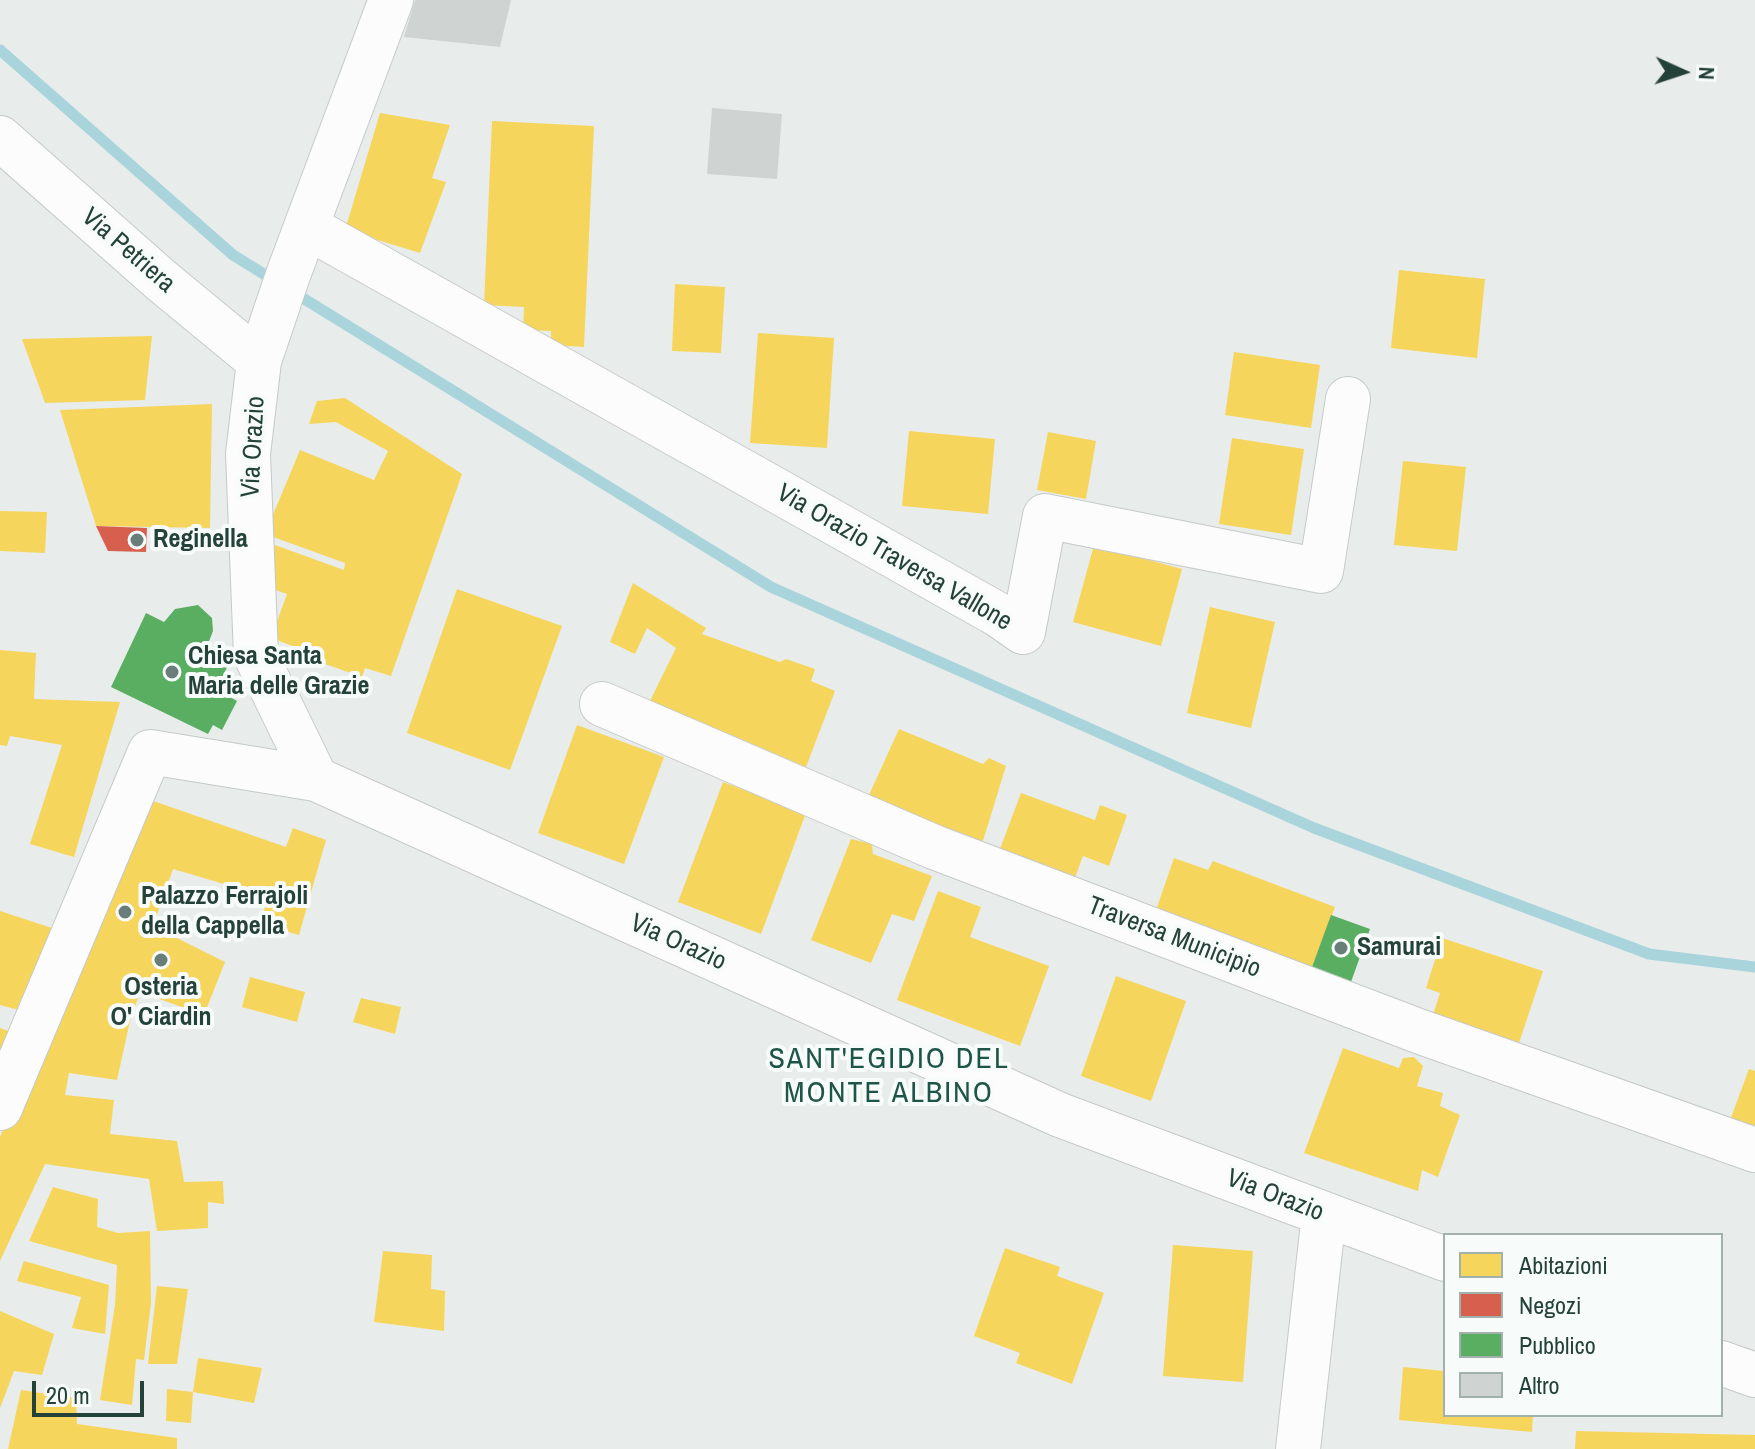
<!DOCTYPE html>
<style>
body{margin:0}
#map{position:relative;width:1755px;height:1449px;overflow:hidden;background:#e8edeb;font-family:"Archivo Narrow",sans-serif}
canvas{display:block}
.legend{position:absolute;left:1443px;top:1233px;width:280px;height:184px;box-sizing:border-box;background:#f7fbf9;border:2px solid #a3b1ad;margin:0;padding:10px 14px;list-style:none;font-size:24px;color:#24423a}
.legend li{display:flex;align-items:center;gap:16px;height:40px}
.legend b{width:40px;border:2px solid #a3b1ad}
.north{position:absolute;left:1643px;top:32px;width:80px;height:80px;-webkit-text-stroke:6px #f7fbf9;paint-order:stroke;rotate:93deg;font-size:22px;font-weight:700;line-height:32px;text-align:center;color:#24423a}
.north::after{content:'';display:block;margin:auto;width:28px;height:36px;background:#24423a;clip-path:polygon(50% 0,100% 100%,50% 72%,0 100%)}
.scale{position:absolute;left:32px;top:1381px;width:112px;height:36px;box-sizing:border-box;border:4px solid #24423a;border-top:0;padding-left:10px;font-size:24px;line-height:28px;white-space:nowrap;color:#24423a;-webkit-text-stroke:6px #f7fbf9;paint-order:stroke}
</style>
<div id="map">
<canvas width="1755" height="1449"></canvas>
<ul class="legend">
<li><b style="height:22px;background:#f6d55c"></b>Abitazioni</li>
<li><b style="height:22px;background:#d6604d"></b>Negozi</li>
<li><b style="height:22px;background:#5aae61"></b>Pubblico</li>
<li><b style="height:22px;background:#cfd4d2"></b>Altro</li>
</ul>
<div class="north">N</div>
<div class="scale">20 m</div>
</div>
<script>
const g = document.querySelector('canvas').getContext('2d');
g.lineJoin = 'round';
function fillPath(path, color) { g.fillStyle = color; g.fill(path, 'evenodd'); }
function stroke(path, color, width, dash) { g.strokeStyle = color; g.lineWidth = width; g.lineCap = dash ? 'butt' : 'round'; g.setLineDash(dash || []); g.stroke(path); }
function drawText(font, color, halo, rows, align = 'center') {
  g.font = font + ' "Archivo Narrow",sans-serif'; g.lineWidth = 8; g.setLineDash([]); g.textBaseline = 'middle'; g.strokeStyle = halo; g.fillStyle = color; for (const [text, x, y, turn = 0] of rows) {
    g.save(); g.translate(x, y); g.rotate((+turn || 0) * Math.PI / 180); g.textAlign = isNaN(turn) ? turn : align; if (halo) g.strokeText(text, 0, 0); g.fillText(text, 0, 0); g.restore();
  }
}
fillPath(new Path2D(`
 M 380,113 L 450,125 L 432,178 L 446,182 L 420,253 L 345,230 Z
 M 492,121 L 594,126 L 584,347 L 551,345 L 551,331 L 523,330 L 524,307 L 484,305 Z
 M 1399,270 L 1485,279 L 1477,358 L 1391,348 Z
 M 675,284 L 725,287 L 721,353 L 672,351 Z
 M 758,333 L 834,338 L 827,448 L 750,443 Z
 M 152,336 L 145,400 L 45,403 L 22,339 Z
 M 1234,352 L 1320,365 L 1311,428 L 1225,415 Z
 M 345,398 L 462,474 L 391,676 L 365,668 L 362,677 L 311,659 L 314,654 L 271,638 L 287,594 L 261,585 L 275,545 L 344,570 L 345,563 L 265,534 L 300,450 L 374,480 L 388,451 L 336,422 L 309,424 L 317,401 Z
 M 212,404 L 210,528 L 96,526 L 60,410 Z
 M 909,431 L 995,439 L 988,514 L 902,506 Z
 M 1048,432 L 1096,441 L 1086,499 L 1037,490 Z
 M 1232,438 L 1304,449 L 1291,535 L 1219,524 Z
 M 1403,461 L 1466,467 L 1457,551 L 1394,545 Z
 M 0,511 L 47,512 L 45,553 L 0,551 Z
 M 1094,545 L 1182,569 L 1161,646 L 1073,622 Z
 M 633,583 L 706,628 L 702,634 L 780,662 L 786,659 L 815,669 L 811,681 L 835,691 L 806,767 L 701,722 L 648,705 L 676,648 L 647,628 L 635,654 L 610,642 Z
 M 457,589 L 562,626 L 510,770 L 407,733 Z
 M 1210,607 L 1275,622 L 1251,728 L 1187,713 Z
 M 0,650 L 36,653 L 34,699 L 120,702 L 74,857 L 30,844 L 62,745 L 10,736 L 7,746 L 0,745 Z
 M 577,725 L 664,757 L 624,864 L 538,833 Z
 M 899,729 L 983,764 L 989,758 L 1006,766 L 982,844 L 869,795 Z
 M 723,782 L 806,813 L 761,934 L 678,902 Z
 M 1021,793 L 1095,820 L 1100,805 L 1127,815 L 1109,866 L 1083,856 L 1073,883 L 998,854 Z
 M 139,796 L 286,847 L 293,828 L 326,840 L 299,935 L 260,924 L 268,897 L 173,869 L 153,926 L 225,962 L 204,1015 L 140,992 L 130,1021 L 117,1080 L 69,1073 L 65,1095 L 114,1100 L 110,1134 L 177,1141 L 184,1182 L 223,1181 L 224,1204 L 208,1202 L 208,1228 L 157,1231 L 149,1179 L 45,1164 L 0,1261 L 0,1137 Z
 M 851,839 L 872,844 L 873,854 L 932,876 L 914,921 L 892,914 L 871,963 L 811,940 Z
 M 1174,858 L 1208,870 L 1213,861 L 1335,907 L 1312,967 L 1156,910 Z
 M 938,891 L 981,907 L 970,937 L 1049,966 L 1020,1046 L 897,1000 Z
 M 0,911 L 58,930 L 26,1012 L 0,1005 Z
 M 1442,938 L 1543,971 L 1518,1046 L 1432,1018 L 1440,993 L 1426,988 Z
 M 1116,976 L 1186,1001 L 1151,1101 L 1081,1076 Z
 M 250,977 L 305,992 L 297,1022 L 242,1007 Z
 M 361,998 L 401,1007 L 395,1034 L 353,1022 Z
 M 0,1028 L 14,1033 L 0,1067 Z
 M 1343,1048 L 1399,1068 L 1403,1058 L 1414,1057 L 1423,1066 L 1417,1086 L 1443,1093 L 1440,1106 L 1460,1115 L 1438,1177 L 1422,1170 L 1418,1191 L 1304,1153 Z
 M 1749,1069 L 1755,1071 L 1755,1132 L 1729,1123 Z
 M 53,1187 L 98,1199 L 97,1227 L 118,1233 L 150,1231 L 151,1303 L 144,1360 L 136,1359 L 132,1405 L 100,1400 L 115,1305 L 117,1265 L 29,1241 Z
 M 1173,1245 L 1253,1251 L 1243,1382 L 1163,1376 Z
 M 1005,1248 L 1060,1267 L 1057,1276 L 1104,1293 L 1072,1384 L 1016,1363 L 1020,1353 L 974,1336 Z
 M 383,1251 L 432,1255 L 431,1289 L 445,1291 L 444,1331 L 374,1322 Z
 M 24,1261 L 109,1285 L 105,1334 L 72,1328 L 81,1297 L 17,1281 Z
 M 157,1286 L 188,1289 L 177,1364 L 148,1364 Z
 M 0,1311 L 54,1334 L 42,1375 L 14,1371 L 0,1408 Z
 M 198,1358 L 262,1368 L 254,1403 L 193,1392 Z
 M 1403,1367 L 1445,1371 L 1445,1415 L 1533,1415 L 1532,1432 L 1399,1420 Z
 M 167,1389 L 193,1392 L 191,1423 L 166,1421 Z
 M 21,1390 L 76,1398 L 77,1424 L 177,1438 L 177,1449 L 8,1449 Z
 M 1576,1431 L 1755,1435 L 1755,1449 L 1575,1449 Z`), '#f6d55c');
fillPath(new Path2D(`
 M 96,526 L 147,528 L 146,552 L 108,551 Z`), '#d6604d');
fillPath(new Path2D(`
 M 198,605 L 212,618 L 213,631 L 208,644 L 233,656 L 216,689 L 237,701 L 222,730 L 213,725 L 208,734 L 111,687 L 146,613 L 164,622 L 175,609 Z
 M 1331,915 L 1370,929 L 1351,982 L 1312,967 Z`), '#5aae61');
stroke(new Path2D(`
 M 0,50 L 233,255 L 275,281
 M 293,292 L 771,587 L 1314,828 L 1649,954 L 1755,967`), '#a9d4db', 11);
fillPath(new Path2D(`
 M 415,0 L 511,0 L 500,47 L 404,37 Z
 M 712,108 L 782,114 L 777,179 L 707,174 Z`), '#cfd4d2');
const minor = new Path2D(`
 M 391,0 L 288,275 L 259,361 L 248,454 L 256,656 L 316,779 L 1060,1115 L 1445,1259
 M 0,138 L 162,281 L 259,361
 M 307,227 L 997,614 L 1023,632 L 1045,516 L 1321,571 L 1348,399
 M 602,704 L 934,847 L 1421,1032 L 1755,1150
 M 0,1108 L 150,752 L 316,779
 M 1721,1363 L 1755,1375
 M 1298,1449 L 1324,1214`);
stroke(minor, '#c5cac8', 46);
stroke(minor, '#fcfcfc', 44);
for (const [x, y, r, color] of [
 [137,540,8,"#697e78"],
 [172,672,8,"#697e78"],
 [125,912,8,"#697e78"],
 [1341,948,8,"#697e78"],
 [161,960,8,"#697e78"]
]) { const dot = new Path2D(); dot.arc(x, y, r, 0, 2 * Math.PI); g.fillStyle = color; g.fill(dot); stroke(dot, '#f7fbf9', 3); }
drawText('26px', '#24423a', '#f7fbf9', [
 ["Via Petriera",128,251,41],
 ["Via Orazio",254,447,-87],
 ["Via Orazio Traversa Vallone",894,558,30],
 ["Traversa Municipio",1174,938,21],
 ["Via Orazio",678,943,24],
 ["Via Orazio",1275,1196,21]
]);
drawText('bold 26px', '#24423a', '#f7fbf9', [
 ["Reginella",153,540],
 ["Chiesa Santa",188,657],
 ["Maria delle Grazie",188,687],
 ["Palazzo Ferrajoli",141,897],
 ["della Cappella",141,927],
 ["Samurai",1357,948],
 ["Osteria",161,988,"center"],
 ["O' Ciardin",161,1018,"center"]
], 'left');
g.letterSpacing = '2px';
drawText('30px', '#1f5548', '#f7fbf9', [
 ["SANT'EGIDIO DEL",889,1060],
 ["MONTE ALBINO",889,1094]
]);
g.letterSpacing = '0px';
</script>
